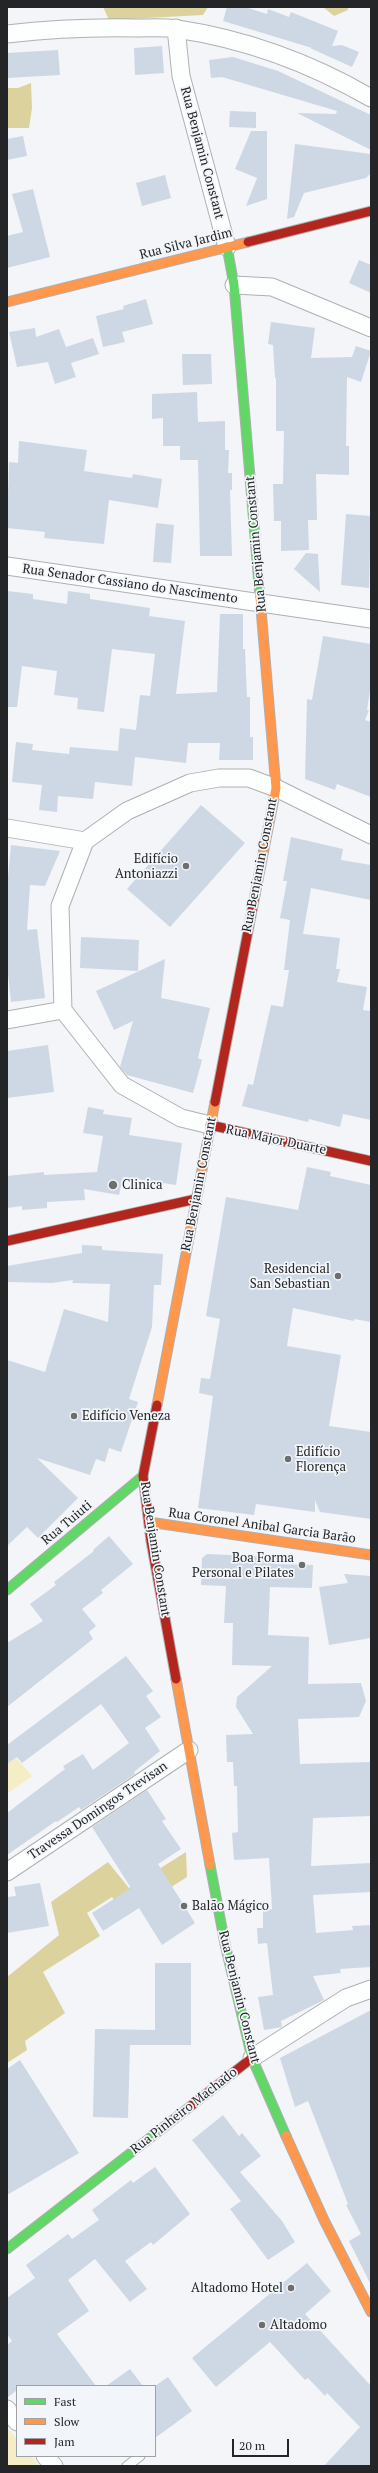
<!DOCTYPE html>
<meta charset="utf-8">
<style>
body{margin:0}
#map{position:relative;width:378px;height:2473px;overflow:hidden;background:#f3f5f8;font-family:"PT Serif",serif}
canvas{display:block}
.frame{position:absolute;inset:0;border:8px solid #232526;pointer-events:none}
.legend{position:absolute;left:16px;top:2385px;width:140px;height:72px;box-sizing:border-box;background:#f2f5f9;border:1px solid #9fa2a5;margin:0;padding:5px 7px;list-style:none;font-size:12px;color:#232526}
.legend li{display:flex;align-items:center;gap:8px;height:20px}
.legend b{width:20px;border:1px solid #9fa2a5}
.scale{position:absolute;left:232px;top:2439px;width:57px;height:18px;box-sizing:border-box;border:2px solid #232526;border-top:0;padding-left:5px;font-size:12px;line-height:14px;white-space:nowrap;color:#232526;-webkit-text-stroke:3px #f2f5f9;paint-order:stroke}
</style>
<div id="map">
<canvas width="378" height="2473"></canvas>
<div class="frame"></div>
<ul class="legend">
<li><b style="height:5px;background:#63d668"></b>Fast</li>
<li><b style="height:5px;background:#ff974d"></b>Slow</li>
<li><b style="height:5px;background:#b3261e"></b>Jam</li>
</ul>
<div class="scale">20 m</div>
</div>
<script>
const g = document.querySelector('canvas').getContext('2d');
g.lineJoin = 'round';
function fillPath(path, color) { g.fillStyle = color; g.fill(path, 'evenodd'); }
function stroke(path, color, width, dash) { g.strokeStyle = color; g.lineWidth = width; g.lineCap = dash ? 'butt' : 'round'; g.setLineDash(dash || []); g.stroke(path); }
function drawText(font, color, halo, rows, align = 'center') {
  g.font = font + ' "PT Serif",serif'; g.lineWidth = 3.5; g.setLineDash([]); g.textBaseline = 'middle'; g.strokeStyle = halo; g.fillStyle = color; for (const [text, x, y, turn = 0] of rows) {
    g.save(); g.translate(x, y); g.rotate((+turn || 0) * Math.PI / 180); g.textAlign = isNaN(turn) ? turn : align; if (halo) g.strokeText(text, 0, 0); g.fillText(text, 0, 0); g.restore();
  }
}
fillPath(new Path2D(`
 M 16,1758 L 32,1776 L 7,1794 L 7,1764 Z
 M 7,2427 L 17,2439 L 17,2456 L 31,2456 L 39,2466 L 7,2466 Z`), '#f4edc5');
fillPath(new Path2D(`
 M 103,7 L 208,7 L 203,15 L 109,20 Z
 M 323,7 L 348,7 L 348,10 L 334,16 Z
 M 31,83 L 32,108 L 29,128 L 7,128 L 7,88 L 18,88 Z
 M 186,1852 L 187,1877 L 126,1916 L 112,1897 L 87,1913 L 100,1936 L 43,1972 L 65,2013 L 25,2041 L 27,2050 L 7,2063 L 7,1977 L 59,1935 L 51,1902 L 108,1862 L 129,1888 Z`), '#dcd29e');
fillPath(new Path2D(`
 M 227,7 L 245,7 L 267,14 L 268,9 L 289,17 L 291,12 L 338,31 L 332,46 L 342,45 L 359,52 L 352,67 L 310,48 L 312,48 L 223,21 Z
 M 162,46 L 164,73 L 135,75 L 134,48 Z
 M 58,50 L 60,75 L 7,78 L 7,53 Z
 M 233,57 L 278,71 L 371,115 L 371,150 L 297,113 L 336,114 L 337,111 L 222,77 L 211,78 L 209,60 Z
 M 230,111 L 256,112 L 256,128 L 229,127 Z
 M 251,131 L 267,131 L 267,199 L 246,206 L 257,178 L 235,169 Z
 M 23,136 L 27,156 L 7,160 L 7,139 Z
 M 295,144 L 371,154 L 371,173 L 366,178 L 304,193 L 294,217 L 287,219 Z
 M 165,175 L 171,198 L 142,206 L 136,183 Z
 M 33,189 L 50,257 L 7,268 L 7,236 L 23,232 L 12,194 Z
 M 359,260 L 371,265 L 371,293 L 349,283 Z
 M 146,299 L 153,324 L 122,332 L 125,342 L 103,347 L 96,316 L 124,309 L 123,306 Z
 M 271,322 L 315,328 L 311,358 L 352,357 L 356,346 L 371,351 L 361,382 L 347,377 L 346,446 L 349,446 L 349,475 L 316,474 L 317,520 L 308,520 L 309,550 L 281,551 L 281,521 L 274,521 L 273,484 L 283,484 L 284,431 L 276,431 L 276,378 L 275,378 L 273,345 L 268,344 Z
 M 35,328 L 36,337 L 59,329 L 66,347 L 93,338 L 99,354 L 71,363 L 76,377 L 55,384 L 48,362 L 17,367 L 9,332 Z
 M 182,354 L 211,354 L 212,384 L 183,385 Z
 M 197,392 L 198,422 L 225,421 L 225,450 L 229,450 L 228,473 L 232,473 L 232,490 L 230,490 L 232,556 L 200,556 L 198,460 L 180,460 L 180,446 L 163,446 L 163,418 L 152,419 L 152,394 Z
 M 19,441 L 87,450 L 84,471 L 132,478 L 133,474 L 162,479 L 158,508 L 109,500 L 104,544 L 44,538 L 45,532 L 7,528 L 9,462 L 18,463 Z
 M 346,514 L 371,516 L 369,588 L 341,585 Z
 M 156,523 L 174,525 L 171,563 L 153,562 Z
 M 306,553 L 318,554 L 320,592 L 294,569 Z
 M 7,591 L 33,594 L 33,599 L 67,604 L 68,591 L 90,594 L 90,599 L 150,608 L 149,616 L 185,621 L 176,694 L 217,692 L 220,614 L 243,614 L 243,649 L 245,649 L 247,697 L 250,697 L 250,737 L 253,737 L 253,760 L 219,760 L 220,743 L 188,743 L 186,763 L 135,757 L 132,786 L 95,782 L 93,799 L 58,796 L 57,812 L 39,810 L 42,785 L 12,782 L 16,742 L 33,744 L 32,750 L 69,754 L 70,747 L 118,751 L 120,728 L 136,730 L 140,695 L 150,696 L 155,654 L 112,649 L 104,712 L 77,709 L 78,698 L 54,695 L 57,671 L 22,666 L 17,707 L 7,707 Z
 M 323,636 L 371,644 L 371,684 L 367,710 L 369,710 L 365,720 L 371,722 L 371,797 L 337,784 L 335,790 L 305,779 L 307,699 L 312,700 Z
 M 201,805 L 245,843 L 170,927 L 127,889 Z
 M 291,837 L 343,849 L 341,860 L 371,865 L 371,900 L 311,888 L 303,934 L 340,938 L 336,969 L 340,969 L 337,982 L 367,987 L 363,1010 L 371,1011 L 371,1120 L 343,1114 L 340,1127 L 309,1119 L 308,1122 L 242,1106 L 248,1084 L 253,1085 L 271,1005 L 283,1007 L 289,970 L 284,970 L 290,920 L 280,918 L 287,881 L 283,881 Z
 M 11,845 L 60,851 L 45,886 L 30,885 L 27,930 L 37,929 L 45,998 L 11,1002 L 7,964 L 7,888 Z
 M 81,937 L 139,940 L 138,971 L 80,968 Z
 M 165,959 L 161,998 L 210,1008 L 198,1058 L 202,1060 L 193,1093 L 127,1075 L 120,1067 L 133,1021 L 114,1030 L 96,991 Z
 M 48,1045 L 54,1092 L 7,1098 L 7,1051 Z
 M 88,1107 L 104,1110 L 103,1114 L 132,1118 L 129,1135 L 182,1143 L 176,1185 L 123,1177 L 119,1195 L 84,1189 L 85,1200 L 47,1202 L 47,1208 L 22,1210 L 22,1206 L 7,1208 L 7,1176 L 44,1172 L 44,1175 L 97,1172 L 103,1136 L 83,1133 Z
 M 307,1167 L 331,1172 L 330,1176 L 371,1185 L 371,1322 L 354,1319 L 354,1321 L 293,1308 L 287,1346 L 341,1355 L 329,1426 L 371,1432 L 371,1519 L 320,1512 L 315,1500 L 315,1512 L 256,1504 L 254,1515 L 198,1508 L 213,1396 L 199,1393 L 201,1378 L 210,1379 L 220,1319 L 206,1316 L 226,1197 L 298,1210 Z
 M 82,1245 L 102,1246 L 102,1250 L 163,1254 L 161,1285 L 154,1285 L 152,1327 L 129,1399 L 138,1402 L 121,1452 L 109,1448 L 105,1462 L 96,1459 L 90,1475 L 37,1458 L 78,1498 L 38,1538 L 27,1527 L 7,1546 L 7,1360 L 45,1372 L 64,1309 L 108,1322 L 110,1284 L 72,1283 L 73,1280 L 52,1283 L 7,1282 L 7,1266 L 82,1253 Z
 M 109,1536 L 133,1564 L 101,1590 L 103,1593 L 82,1609 L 96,1626 L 89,1632 L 93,1639 L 7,1707 L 7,1643 L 43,1621 L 30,1604 L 56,1585 L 54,1582 L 94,1551 L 93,1550 Z
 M 207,1554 L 275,1557 L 274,1564 L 313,1565 L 312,1588 L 270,1587 L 268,1635 L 309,1637 L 308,1684 L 361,1683 L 366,1701 L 359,1717 L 298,1719 L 300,1764 L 371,1762 L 371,1816 L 313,1818 L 311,1866 L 371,1863 L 371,1892 L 313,1895 L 316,1933 L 353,1930 L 352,1926 L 371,1925 L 371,1967 L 340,1969 L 341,1973 L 313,1976 L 324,2000 L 281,2021 L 282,2027 L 264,2030 L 258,1997 L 273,1995 L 267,1943 L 258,1944 L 257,1928 L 263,1928 L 263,1910 L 272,1909 L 269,1858 L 234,1860 L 232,1833 L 238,1832 L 237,1786 L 234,1786 L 233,1762 L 227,1762 L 226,1735 L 253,1734 L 236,1707 L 237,1697 L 272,1666 L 232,1665 L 233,1623 L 224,1623 L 226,1586 L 201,1585 L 202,1558 Z
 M 344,1574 L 371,1576 L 371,1638 L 329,1645 L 319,1587 L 348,1583 Z
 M 126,1656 L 153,1691 L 146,1696 L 161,1717 L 145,1728 L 160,1751 L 134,1772 L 135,1774 L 81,1810 L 79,1807 L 57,1822 L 56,1821 L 7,1855 L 7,1813 L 65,1769 L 63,1766 L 83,1754 L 93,1770 L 129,1743 L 101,1704 L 22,1763 L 17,1757 L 7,1764 L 7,1745 Z
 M 147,1790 L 166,1819 L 162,1821 L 181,1849 L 158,1864 L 195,1923 L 162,1945 L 139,1908 L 103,1931 L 92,1913 L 131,1888 L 92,1827 Z
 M 40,1883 L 49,1926 L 7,1933 L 7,1897 L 16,1896 L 14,1887 Z
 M 155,1963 L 191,1963 L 191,2045 L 130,2045 L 128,2118 L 93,2117 L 95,2029 L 155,2030 Z
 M 371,2010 L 371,2285 L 349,2241 L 361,2234 L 346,2205 L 348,2204 L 308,2101 L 295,2107 L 280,2058 Z
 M 20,2060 L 79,2153 L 7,2195 L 7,2069 Z
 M 223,2115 L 239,2136 L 242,2133 L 261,2156 L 240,2172 L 282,2221 L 295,2242 L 268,2260 L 230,2209 L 241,2201 L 192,2140 Z
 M 155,2167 L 190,2214 L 153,2245 L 151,2242 L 125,2261 L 147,2289 L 130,2302 L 95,2259 L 68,2280 L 89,2311 L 57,2334 L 96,2386 L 17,2386 L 17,2390 L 7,2398 L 7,2345 L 12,2341 L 7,2334 L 7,2298 L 35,2278 L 26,2265 L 68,2234 L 72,2239 L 99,2220 L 92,2210 L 131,2180 L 133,2183 Z
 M 307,2263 L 331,2291 L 305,2314 L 371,2386 L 371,2466 L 324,2466 L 360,2427 L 327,2393 L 325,2396 L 308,2378 L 305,2380 L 270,2342 L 216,2387 L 192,2358 Z
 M 130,2369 L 143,2386 L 106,2386 Z
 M 168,2377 L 192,2411 L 155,2438 L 155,2386 Z`), '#ced8e4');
const lane = new Path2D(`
 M 127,2466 L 140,2456`);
const street = new Path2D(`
 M 176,28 L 181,76 L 227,247
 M 7,34 C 50,29 94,27 138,28 C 151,28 164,27 177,29 C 245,39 312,64 371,98
 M 234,285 L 272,287 L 371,328
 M 7,566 L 371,619
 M 7,828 L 85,841 L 127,811 L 190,783 L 219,778 L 249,778 L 276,788 L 371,835
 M 85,841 L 60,906 L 63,1010 L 122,1085 L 181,1118 L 210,1125
 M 7,1020 L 63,1010
 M 7,1872 L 189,1750
 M 252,2058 L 346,1998 L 371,1989
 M 7,2409 L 17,2422
 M 45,2456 L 54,2466`);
const fast = new Path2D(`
 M 227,247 L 234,285 L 260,597
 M 7,1590 L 143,1476
 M 210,1865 L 225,1944 L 252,2058 L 286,2136
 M 7,2249 L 164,2127`);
const slow = new Path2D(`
 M 7,302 L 248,242
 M 255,895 L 276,788 L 260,597
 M 157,1405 L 215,1102
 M 149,1522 L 371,1555
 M 176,1679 L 210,1865
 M 286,2136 L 324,2220 L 371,2312`);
const jam = new Path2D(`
 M 248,242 L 371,211
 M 215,1102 L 255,895
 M 210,1125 L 371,1161
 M 7,1241 L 196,1199
 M 157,1405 L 143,1476 L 151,1541 L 176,1679
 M 164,2127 L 252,2058`);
stroke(lane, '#aeb0b2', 11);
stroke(street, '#aeb0b2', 19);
stroke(fast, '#aeb0b2', 11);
stroke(slow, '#aeb0b2', 11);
stroke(jam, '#aeb0b2', 11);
stroke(lane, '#fdfefe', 9);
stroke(street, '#fdfefe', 17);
stroke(fast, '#63d668', 9);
stroke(slow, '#ff974d', 9);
stroke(jam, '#b3261e', 9);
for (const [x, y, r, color] of [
 [186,866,4,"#6c6e70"],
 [113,1185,5,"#6c6e70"],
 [338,1276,4,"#6c6e70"],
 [74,1416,4,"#6c6e70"],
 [288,1459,4,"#6c6e70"],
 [302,1565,4,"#6c6e70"],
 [184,1906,4,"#6c6e70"],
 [291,2288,4,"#6c6e70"],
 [262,2325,4,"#6c6e70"]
]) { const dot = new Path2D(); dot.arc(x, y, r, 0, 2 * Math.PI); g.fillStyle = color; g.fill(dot); stroke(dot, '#f2f5f9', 1.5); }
drawText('13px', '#232526', '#f2f5f9', [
 ["Rua Benjamin Constant",202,153,75],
 ["Rua Silva Jardim",186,244,-14],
 ["Rua Benjamin Constant",256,544,-95],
 ["Rua Senador Cassiano do Nascimento",130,584,8],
 ["Rua Benjamin Constant",260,865,-79],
 ["Rua Major Duarte",276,1140,12],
 ["Rua Benjamin Constant",199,1184,-79],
 ["Rua Tuiuti",67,1523,-40],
 ["Rua Coronel Anibal Garcia Barão",262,1526,8],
 ["Rua Benjamin Constant",155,1549,81],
 ["Travessa Domingos Trevisan",98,1811,-34],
 ["Rua Benjamin Constant",239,1997,76],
 ["Rua Pinheiro Machado",184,2111,-38]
]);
drawText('13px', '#232526', '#f2f5f9', [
 ["Edifício",178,859,"right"],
 ["Antoniazzi",178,874,"right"],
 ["Clinica",122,1185],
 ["Residencial",330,1269,"right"],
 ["San Sebastian",330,1284,"right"],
 ["Edifício Veneza",82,1416],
 ["Edifício",296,1452],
 ["Florença",296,1467],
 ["Boa Forma",294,1558,"right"],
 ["Personal e Pilates",294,1573,"right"],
 ["Balão Mágico",192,1906],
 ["Altadomo Hotel",283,2288,"right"],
 ["Altadomo",270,2325]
], 'left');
</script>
